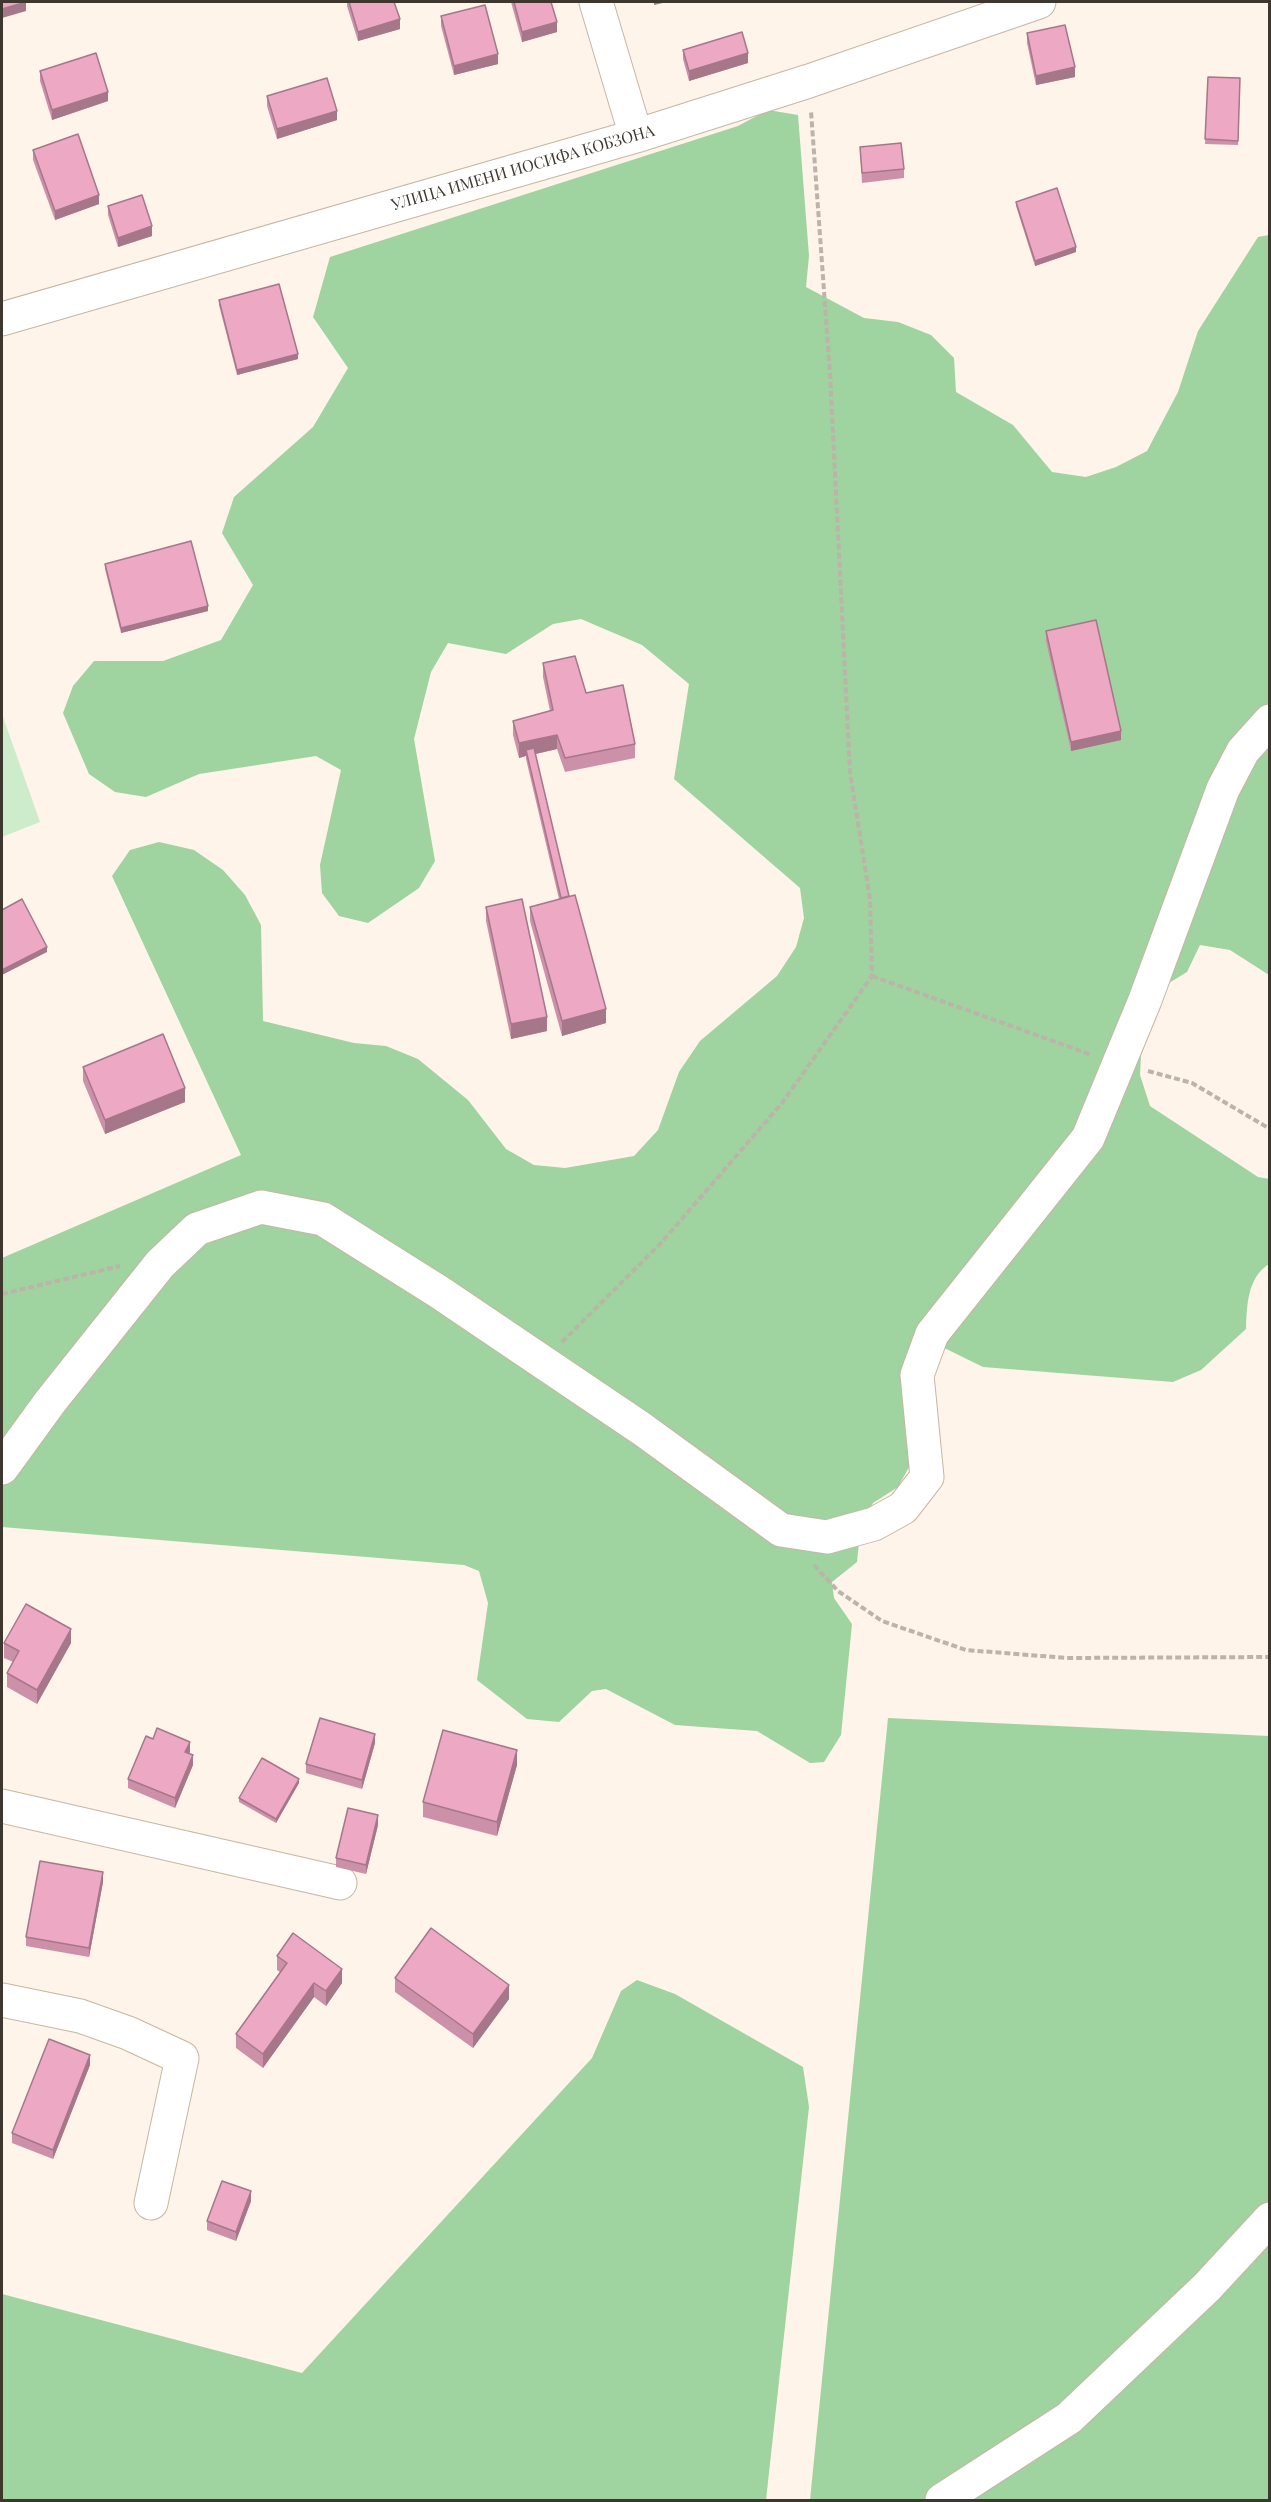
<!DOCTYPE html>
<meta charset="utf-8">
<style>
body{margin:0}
#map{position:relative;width:1271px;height:2502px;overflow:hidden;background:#fef4e9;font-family:"Playfair Display",serif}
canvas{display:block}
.frame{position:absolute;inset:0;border:3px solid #3d3730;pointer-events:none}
</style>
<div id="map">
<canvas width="1271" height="2502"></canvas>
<div class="frame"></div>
</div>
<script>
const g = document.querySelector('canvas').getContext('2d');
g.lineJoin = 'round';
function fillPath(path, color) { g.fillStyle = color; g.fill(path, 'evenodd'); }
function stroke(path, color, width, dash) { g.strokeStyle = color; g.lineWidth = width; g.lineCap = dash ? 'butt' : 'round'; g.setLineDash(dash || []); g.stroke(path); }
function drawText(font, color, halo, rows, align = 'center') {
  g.font = font + ' "Playfair Display",serif'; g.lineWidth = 4.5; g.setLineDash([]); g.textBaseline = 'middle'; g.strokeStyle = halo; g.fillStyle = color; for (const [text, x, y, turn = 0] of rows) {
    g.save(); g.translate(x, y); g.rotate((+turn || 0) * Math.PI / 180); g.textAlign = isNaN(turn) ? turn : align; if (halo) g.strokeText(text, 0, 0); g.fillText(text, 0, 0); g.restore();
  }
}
fillPath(new Path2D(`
 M 2,714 L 40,822 L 2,837 Z`), '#cceccb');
fillPath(new Path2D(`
 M 768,110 L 798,115 L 809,256 L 806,287 L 864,318 L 898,322 L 931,335 L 954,358 L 956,392 L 1013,425 L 1052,472 L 1086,477 L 1116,467 L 1147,451 L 1178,392 L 1198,331 L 1258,237 L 1269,235 L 1269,975 L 1230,950 L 1200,945 L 1187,972 L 1159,989 L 1143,1016 L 1140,1075 L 1150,1106 L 1258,1177 L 1269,1179 L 1269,1264 C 1247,1278 1247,1306 1246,1329 L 1201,1370 L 1173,1382 L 983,1367 L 922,1337 L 913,1460 L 898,1487 L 873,1503 L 860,1532 L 857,1562 L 832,1582 L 834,1598 L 852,1624 L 841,1735 L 824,1762 L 810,1763 L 757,1731 L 675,1725 L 606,1689 L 592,1691 L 559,1722 L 527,1719 L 477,1680 L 488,1603 L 479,1571 L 464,1565 L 2,1527 L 2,1258 L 241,1155 L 112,876 L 130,850 L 159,842 L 194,850 L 223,870 L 245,895 L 261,925 L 263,1021 L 354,1043 L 386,1046 L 418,1059 L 468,1100 L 506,1149 L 534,1165 L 565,1168 L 634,1156 L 658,1130 L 679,1072 L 700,1041 L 777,976 L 796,947 L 804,918 L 800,888 L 674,779 L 689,684 L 642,645 L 581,619 L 553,624 L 506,654 L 448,643 L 431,672 L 414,739 L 435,861 L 419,888 L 368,923 L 339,916 L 322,893 L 320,865 L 341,770 L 316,756 L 199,774 L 146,797 L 115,792 L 89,774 L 63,713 L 73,686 L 94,661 L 163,661 L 221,640 L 253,585 L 222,533 L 234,497 L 313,427 L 348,368 L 313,317 L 330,257 L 738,126 Z
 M 888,1718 L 1269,1736 L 1269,2500 L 810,2500 Z
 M 637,1980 L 675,1994 L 803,2067 L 809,2107 L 766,2500 L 2,2500 L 2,2294 L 302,2373 L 592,2058 L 621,1991 Z`), '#9fd39f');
const minor = new Path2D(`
 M 596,2 L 636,136
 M 2,319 L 636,136 L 809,81 L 1039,2
 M 2,1468 L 50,1402 L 160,1264 L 197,1229 L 261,1207 L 323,1219 L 439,1292 L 642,1429 L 781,1530 L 827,1537 L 874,1524 L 903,1508 L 927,1477 L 917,1375 L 932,1334 L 1088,1138 L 1145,1000 L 1223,789 L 1243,751 L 1270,721
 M 2,1806 L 340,1883
 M 2,2000 L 80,2016 L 128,2033 L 182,2058 L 151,2203
 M 942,2500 L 1069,2418 L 1207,2287 L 1270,2219`);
stroke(minor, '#c6b6a4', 35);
stroke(new Path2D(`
 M 872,976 L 1092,1055
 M 1148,1071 L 1192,1083 L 1270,1129
 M 2,1294 L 120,1266
 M 562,1342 L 661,1243 L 782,1103 L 872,976 L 870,899 L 850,772 L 830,374 L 811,111
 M 814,1565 L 838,1591 L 882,1621 L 966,1650 L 1067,1658 L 1270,1657`), '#bcb3aa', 4, [6, 3]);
stroke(minor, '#fff', 33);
fillPath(new Path2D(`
 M 347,2 L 394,2 L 400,29 L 358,41 L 347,6 Z
 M 511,2 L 551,2 L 557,32 L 522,42 Z
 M 441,16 L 498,64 L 454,75 L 441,26 Z
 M 1027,33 L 1075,77 L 1036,85 L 1027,43 Z
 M 683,50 L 748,63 L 689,81 L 683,59 Z
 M 40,71 L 108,101 L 52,120 L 40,81 Z
 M 1208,77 L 1240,78 L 1238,145 L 1205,144 Z
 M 267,96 L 337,120 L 277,139 L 267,106 Z
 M 860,147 L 904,169 L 904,178 L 862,183 Z
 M 33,150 L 99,204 L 55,220 L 33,160 Z
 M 1016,202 L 1076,252 L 1035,266 L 1016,206 Z
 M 108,206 L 152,236 L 118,247 L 108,215 Z
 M 219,300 L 298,359 L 237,375 L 219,305 Z
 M 105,564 L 208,611 L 121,633 L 105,569 Z
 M 1046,631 L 1121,740 L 1071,751 L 1046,641 Z
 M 543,663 L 586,693 L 635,744 L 635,758 L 565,772 L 557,749 L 535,754 L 569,896 L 606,1023 L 562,1036 L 530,921 L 530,907 L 559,899 L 526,759 L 526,756 L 519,758 L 513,735 L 513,721 L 550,711 L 543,677 Z
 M 486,907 L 547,1031 L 511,1039 L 486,921 Z
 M 83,1067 L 185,1102 L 105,1134 L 83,1081 Z
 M 4,1643 L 71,1643 L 37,1704 L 7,1687 L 7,1673 L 13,1662 L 4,1658 Z
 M 375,1743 L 362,1789 L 306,1773 L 306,1764 Z
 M 190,1752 L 189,1754 L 193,1765 L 175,1808 L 128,1788 L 128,1779 Z
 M 517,1765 L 497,1836 L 423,1817 L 423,1802 Z
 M 299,1783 L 276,1823 L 239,1802 L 239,1798 Z
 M 378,1825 L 366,1874 L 336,1867 L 336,1858 Z
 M 103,1882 L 89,1957 L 26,1946 L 26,1937 Z
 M 277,1956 L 342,1983 L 326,2006 L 314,1997 L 263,2068 L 236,2048 L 236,2034 L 280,1972 L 277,1970 Z
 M 395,1978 L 509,1999 L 473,2048 L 395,1992 Z
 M 90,2065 L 53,2159 L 12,2143 L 12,2133 Z
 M 251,2201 L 236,2241 L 207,2230 L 207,2221 Z`), '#cc90a9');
fillPath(new Path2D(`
 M 26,2 L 26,11 L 2,18 L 2,9 Z
 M 654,2 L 667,2 L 654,5 Z
 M 400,19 L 400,29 L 358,41 L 358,32 Z
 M 557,22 L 557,32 L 522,42 L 522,32 Z
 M 748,53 L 748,63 L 689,81 L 689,71 Z
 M 498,54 L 498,64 L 454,75 L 454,66 Z
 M 1075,67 L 1075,77 L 1036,85 L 1036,76 Z
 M 108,92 L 108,101 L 52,120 L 52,110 Z
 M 337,111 L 337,120 L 277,139 L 277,129 Z
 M 99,195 L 99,204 L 55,220 L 55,211 Z
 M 152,226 L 152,236 L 118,247 L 118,238 Z
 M 1076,247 L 1076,252 L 1035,266 L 1035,261 Z
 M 298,354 L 298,359 L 237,375 L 237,370 Z
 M 208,606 L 208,611 L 121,633 L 121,628 Z
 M 1121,731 L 1121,740 L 1071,751 L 1071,742 Z
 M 557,735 L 557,749 L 527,756 L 526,750 L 526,756 L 519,758 L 519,743 Z
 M 47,947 L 47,952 L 2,975 L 2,970 Z
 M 606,1009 L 606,1023 L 562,1036 L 562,1021 Z
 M 547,1017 L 547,1031 L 511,1039 L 511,1024 Z
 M 185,1088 L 185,1102 L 105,1134 L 105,1120 Z
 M 71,1629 L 71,1643 L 37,1704 L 37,1690 Z
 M 375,1734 L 375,1743 L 362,1789 L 362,1780 Z
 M 190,1742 L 190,1752 L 185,1762 L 185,1752 Z
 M 517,1750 L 517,1765 L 497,1836 L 497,1822 Z
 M 193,1755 L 193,1765 L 175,1808 L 175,1798 Z
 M 299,1779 L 299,1783 L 276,1823 L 276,1819 Z
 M 378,1815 L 378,1825 L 366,1874 L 366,1865 Z
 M 103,1872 L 103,1882 L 89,1957 L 89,1948 Z
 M 342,1969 L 342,1983 L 326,2006 L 326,1991 Z
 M 314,1983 L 314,1997 L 263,2068 L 263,2054 Z
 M 509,1985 L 509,1999 L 473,2048 L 473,2034 Z
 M 90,2055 L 90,2065 L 53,2159 L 53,2150 Z
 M 251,2191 L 251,2201 L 236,2241 L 236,2232 Z`), '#a67689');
const building = new Path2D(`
 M 2,2 L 26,2 L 2,9 Z
 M 349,2 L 394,2 L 400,19 L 358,32 Z
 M 514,2 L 551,2 L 557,22 L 522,32 Z
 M 485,5 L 498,54 L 454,66 L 441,16 Z
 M 1065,25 L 1075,67 L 1036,76 L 1027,33 Z
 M 742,32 L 748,53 L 689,71 L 683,50 Z
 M 96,53 L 108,92 L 52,110 L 40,71 Z
 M 1208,77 L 1240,78 L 1238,141 L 1205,139 Z
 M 327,78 L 337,111 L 277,129 L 267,96 Z
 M 78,134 L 99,195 L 55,211 L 33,150 Z
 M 901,143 L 904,169 L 862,173 L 860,147 Z
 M 1057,188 L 1076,247 L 1035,261 L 1016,202 Z
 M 142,195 L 152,226 L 118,238 L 108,206 Z
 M 279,284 L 298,354 L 237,370 L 219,300 Z
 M 191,541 L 208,606 L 121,628 L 105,564 Z
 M 1096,620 L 1121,731 L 1071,742 L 1046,631 Z
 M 575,656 L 586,693 L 623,685 L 635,744 L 565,758 L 557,735 L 519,743 L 513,721 L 553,710 L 543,663 Z
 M 534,748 L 569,896 L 561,898 L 526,750 Z
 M 575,895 L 606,1009 L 562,1021 L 530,907 Z
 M 22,899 L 47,947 L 2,970 L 2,910 Z
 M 522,899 L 547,1017 L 511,1024 L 486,907 Z
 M 163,1034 L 185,1088 L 105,1120 L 83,1067 Z
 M 26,1604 L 71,1629 L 37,1690 L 7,1673 L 19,1651 L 4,1643 Z
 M 320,1718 L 375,1734 L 362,1780 L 306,1764 Z
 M 157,1728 L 190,1742 L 185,1752 L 193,1755 L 175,1798 L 128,1779 L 146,1736 L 153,1739 Z
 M 443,1730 L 517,1750 L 497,1822 L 423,1802 Z
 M 262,1758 L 299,1779 L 276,1819 L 239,1798 Z
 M 348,1808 L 378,1815 L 366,1865 L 336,1858 Z
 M 40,1861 L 103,1872 L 89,1948 L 26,1937 Z
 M 431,1928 L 509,1985 L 473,2034 L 395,1978 Z
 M 293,1933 L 342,1969 L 326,1991 L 314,1983 L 263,2054 L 236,2034 L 287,1963 L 277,1956 Z
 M 49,2039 L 90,2055 L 53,2150 L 12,2133 Z
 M 222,2181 L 251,2191 L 236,2232 L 207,2221 Z`);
fillPath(building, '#eda8c4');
stroke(building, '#a67689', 1.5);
drawText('16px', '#3d3730', '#fff', [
 ["УЛИЦА ИМЕНИ ИОСИФА КОБЗОНА",523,168,-16]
]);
</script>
